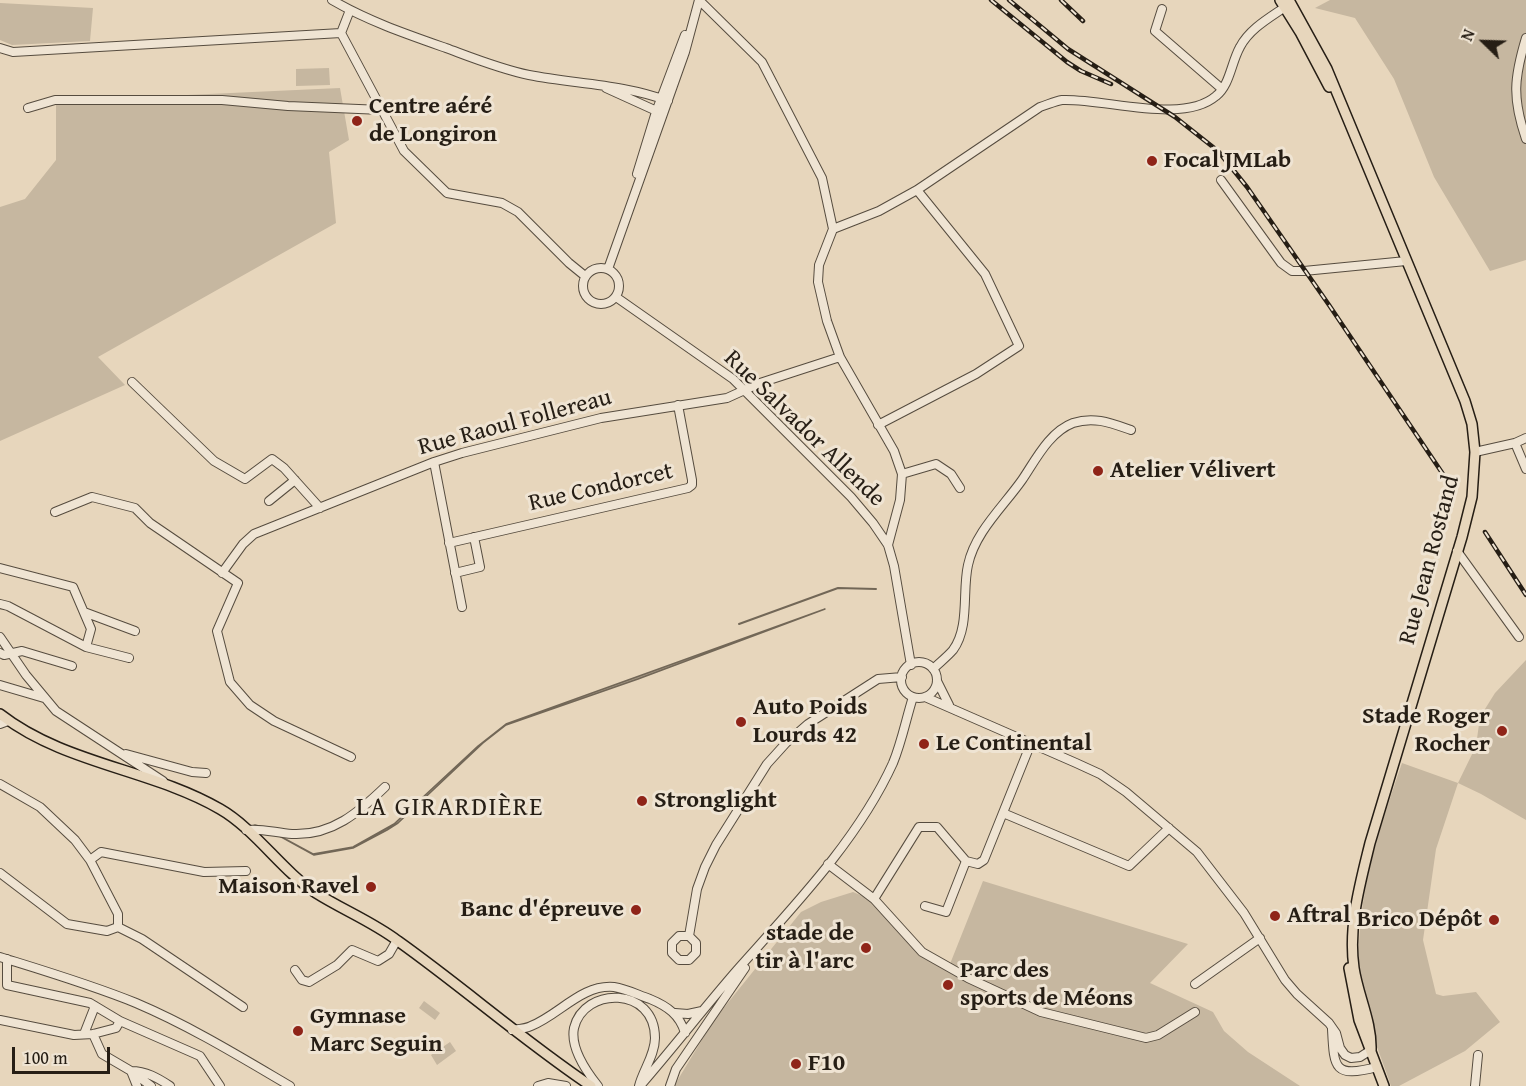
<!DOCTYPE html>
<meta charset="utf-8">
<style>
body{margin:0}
#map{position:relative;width:1526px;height:1086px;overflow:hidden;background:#e7d6bc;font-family:"Gentium Book Plus",serif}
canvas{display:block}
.north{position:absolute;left:1454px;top:12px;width:60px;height:60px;-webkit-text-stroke:4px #efe4d3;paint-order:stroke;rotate:293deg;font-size:16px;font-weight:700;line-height:24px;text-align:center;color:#261e15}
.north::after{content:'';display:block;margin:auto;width:21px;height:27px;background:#261e15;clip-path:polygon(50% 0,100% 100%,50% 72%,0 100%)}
.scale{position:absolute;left:12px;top:1047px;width:98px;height:27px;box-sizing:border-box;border:3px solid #261e15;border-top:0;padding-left:8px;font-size:18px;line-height:21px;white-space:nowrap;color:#261e15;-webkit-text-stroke:4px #efe4d3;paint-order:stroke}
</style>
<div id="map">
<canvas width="1526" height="1086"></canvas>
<div class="north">N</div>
<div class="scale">100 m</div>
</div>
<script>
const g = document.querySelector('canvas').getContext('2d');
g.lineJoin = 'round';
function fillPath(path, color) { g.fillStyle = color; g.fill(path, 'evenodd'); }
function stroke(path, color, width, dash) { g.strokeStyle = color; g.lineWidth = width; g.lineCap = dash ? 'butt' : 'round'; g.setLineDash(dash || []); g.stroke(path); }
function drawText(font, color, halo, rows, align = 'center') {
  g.font = font + ' "Gentium Book Plus",serif'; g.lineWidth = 6; g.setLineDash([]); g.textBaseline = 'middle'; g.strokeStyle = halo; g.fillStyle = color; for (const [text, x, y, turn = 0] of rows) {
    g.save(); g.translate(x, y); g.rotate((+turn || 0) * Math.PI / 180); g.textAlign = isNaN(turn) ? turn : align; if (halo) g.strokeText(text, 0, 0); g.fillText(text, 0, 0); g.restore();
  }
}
fillPath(new Path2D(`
 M 1330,0 L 1526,0 L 1526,260 L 1490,271 L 1434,177 L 1394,79 L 1355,18 L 1315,8 Z
 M 0,3 L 93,8 L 90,41 L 12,45 L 0,40 Z
 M 329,68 L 330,85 L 296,86 L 296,69 Z
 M 340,88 L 349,140 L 329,152 L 336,223 L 98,357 L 125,385 L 0,441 L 0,207 L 25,199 L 56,160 L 56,101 Z
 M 1526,660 L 1526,820 L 1481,794 L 1458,783 L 1436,849 L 1423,940 L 1436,994 L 1443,996 L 1476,992 L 1500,1022 L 1465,1051 L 1399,1086 L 1391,1086 C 1382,1059 1370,1031 1364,1004 C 1347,923 1376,839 1402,763 L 1458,783 L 1476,746 L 1480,717 L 1495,693 Z
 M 983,881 L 1188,944 L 1150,983 L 1213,1012 L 1224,1031 L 1248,1052 L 1300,1086 L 674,1086 L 714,1020 L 801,912 L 821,902 L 853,892 L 870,899 L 914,949 L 948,969 Z
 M 424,1001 L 440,1013 L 435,1020 L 419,1008 Z
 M 450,1042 L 456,1051 L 437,1065 L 431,1055 Z`), '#c6b7a0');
const water = new Path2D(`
 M 825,609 L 638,679 L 506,725 L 483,743 L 398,823 L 387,830 L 353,848 L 314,855 L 274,833 L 250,827 L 255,825 L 263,827 L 313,854 L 353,847 L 394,824 L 478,746 L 506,724 Z`);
fillPath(water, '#a59783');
stroke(water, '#726757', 1.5);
stroke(new Path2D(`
 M 739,624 L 838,588 L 876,589`), '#726757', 2);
const minor = new Path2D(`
 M 332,0 C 368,21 406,34 446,48 C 473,58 500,69 529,75 C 575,84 623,84 668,101
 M 699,0 L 762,62 L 822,178 L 833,229 L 819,265 L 818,282 L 827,321 L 840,357 L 894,451 L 902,474 L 900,500 L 888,545
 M 1162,9 L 1155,31 L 1222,89
 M 350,10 L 341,33 L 404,151 L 447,193 L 502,203 L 518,212 L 569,263 L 585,276
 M 1526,38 C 1514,78 1512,98 1526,139
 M 0,48 L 13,52 L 341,33
 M 606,88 L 661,113
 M 28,108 L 55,100 L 222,100 L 288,106 L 382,110
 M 637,174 L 656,112 L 685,35
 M 1221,180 L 1281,263 L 1292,271 L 1304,271 L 1406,261
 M 833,229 L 879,211 L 917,190 L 1040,107 C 1047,105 1055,101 1062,100 C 1105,98 1182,125 1216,96 C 1230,85 1231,63 1240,47 C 1250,28 1271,17 1288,5
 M583 286a18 18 0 1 1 36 0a18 18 0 1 1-36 0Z
 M 608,269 L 685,52 L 699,0
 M 616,297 L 733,379 L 851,497 L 873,523 L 888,545 L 894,566 L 911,665
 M 132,382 L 214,461 L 245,479 L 272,459 L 284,468 L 320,508
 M 878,425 L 976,374 L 1019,346 L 985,274 L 917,190
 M 1515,443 L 1526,469
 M 1475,452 L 1515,443 L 1526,438
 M 434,462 L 462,607
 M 902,474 L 936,464 L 951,474 L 960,488
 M 269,501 L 295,480
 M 55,512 L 92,497 L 135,508 L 150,523 L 238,583 L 217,631 L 230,682 L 250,705 L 274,721 L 351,757
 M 449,543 L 688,488 L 692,485 L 692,480 L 678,405
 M 1457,551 L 1519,637
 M 0,568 L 73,587 L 91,629 L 86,647
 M 222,573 L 243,544 L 254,534 L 434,462 L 462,453 L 601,418 L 727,398 L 760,383 L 840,357
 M 455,573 L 480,567 L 474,537
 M 0,604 L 8,606 L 86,647 L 129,658
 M 84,612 L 135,631
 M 0,637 L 26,675 L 56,711 L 163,781
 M 0,653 L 4,655 L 22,651 L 72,666
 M901 680a18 18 0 1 1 36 0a18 18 0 1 1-36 0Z
 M 933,669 C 939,663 947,657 953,650 C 970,627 962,591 968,565 C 975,532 1003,507 1022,480 C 1035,461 1049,432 1073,423 C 1094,416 1111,423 1131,430
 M 937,681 L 949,705
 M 0,685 L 44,698
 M 925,697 L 1076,763 L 1100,774 L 1126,792 L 1197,852 L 1244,913 L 1285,980 L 1297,994 L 1329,1023 L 1336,1033 L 1340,1048 L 1345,1055 L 1351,1058 L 1360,1057 L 1371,1050
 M 0,724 L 8,721
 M 126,754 L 192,772 L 206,773
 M 0,784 L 40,807 L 75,840 L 90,860 L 118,914 L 118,927 L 107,931 L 67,924 L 0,873
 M 1003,813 L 1129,866 L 1169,828
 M 246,830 C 262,828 276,833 292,834 C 332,836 359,812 385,787
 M 90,860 L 101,852 L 204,872 L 246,871
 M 828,864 L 874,899 L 922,952 L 968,978 L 1041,1012 L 1146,1038 L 1158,1035 L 1195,1012
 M 874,899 L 919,827 L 937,827 L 966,861 L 978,864 L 984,860 L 1031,743
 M 925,906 L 946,912 L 966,861
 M 118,927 L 142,939 L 243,1007
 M 689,936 L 679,936 L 672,943 L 672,953 L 679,960 L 689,960 L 696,953 L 696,943 L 689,936 L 697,889 L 705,867 L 716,845 L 767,764 L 786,743 L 808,724 L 878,679 L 902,677
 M 0,957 C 45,971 92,985 136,1003 C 190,1026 239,1056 290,1086
 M 7,959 L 7,985 L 90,1003 L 120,1021 L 200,1056 L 220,1086
 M 295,970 L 302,980 L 309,982 L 337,965 L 352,950 L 378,961 L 389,954 L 397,940
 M 1195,984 L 1260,938
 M 675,1013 L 688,1014 L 702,1011
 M 0,1020 L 74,1035 L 93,1034 L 116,1028 L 120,1021
 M 1332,1029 C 1334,1069 1334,1078 1377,1067
 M 512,1030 C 518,1029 525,1029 531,1026 C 559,1015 582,984 614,987 C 627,989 638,995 650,999 C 667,1006 680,1015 685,1033
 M 84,1034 L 95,1006
 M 93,1034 L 102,1054 L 131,1071 L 137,1086
 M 131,1071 C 146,1071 158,1078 170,1086
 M 131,1071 L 151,1086
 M 538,1086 L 548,1083 L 566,1086
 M 598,1086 C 586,1071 570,1048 574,1028 C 584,986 655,986 655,1038 C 655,1055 643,1070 639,1086
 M 640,1086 C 673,1048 704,1008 737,970 C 793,907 858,840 893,763 C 902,741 906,719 913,697
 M 670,1086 L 676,1069 L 745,968
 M 1475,1086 L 1478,1055`);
const major = new Path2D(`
 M 1280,0 L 1300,32 L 1329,87
 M 1289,0 L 1327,69 L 1465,401 L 1472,424 L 1475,452 L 1472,497 L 1462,537 L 1370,843 C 1360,884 1348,926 1354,968 C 1358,995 1372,1022 1371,1050
 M 0,714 C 64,764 151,769 220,809 C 255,829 282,871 316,893 C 343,910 373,922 398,941 C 464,988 524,1041 591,1086
 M 1349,968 L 1359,1020 L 1384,1086`);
stroke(minor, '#564c3f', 10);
stroke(major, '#261e15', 12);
stroke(minor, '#efe4d3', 8);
stroke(major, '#e7d6bc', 9);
const rail = new Path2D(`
 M 991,0 L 1067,62 L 1081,71 L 1111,84
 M 1009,0 L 1068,49 L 1175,117 L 1218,151 L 1247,187 L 1329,305 L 1451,486
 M 1061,0 L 1083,21
 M 1485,532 L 1526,595`);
stroke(rail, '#261e15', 4.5);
stroke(rail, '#efe4d3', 2, [7]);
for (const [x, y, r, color] of [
 [357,121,6,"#8f2418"],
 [1152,161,6,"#8f2418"],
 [1098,471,6,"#8f2418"],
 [741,722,6,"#8f2418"],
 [1502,731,6,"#8f2418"],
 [924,744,6,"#8f2418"],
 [642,801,6,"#8f2418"],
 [371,887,6,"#8f2418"],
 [636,910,6,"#8f2418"],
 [1275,916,6,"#8f2418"],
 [1494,920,6,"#8f2418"],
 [866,948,6,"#8f2418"],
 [948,985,6,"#8f2418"],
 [298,1031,6,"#8f2418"],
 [796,1064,6,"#8f2418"]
]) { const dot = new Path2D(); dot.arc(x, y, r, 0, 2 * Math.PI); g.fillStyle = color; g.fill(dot); stroke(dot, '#efe4d3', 2); }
drawText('bold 24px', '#261e15', '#efe4d3', [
 ["Centre aéré",369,107],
 ["de Longiron",369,135],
 ["Focal JMLab",1164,161],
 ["Atelier Vélivert",1110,471],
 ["Auto Poids",753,708],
 ["Lourds 42",753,736],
 ["Stade Roger",1490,717,"right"],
 ["Rocher",1490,745,"right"],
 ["Le Continental",936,744],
 ["Stronglight",654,801],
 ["Maison Ravel",359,887,"right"],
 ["Banc d'épreuve",624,910,"right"],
 ["Aftral",1287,916],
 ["Brico Dépôt",1482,920,"right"],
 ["stade de",854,934,"right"],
 ["tir à l'arc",854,962,"right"],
 ["Parc des",960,971],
 ["sports de Méons",960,999],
 ["Gymnase",310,1017],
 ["Marc Seguin",310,1045],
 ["F10",808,1064]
], 'left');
drawText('24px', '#261e15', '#efe4d3', [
 ["Rue Raoul Follereau",515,423,-15],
 ["Rue Salvador Allende",804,429,44],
 ["Rue Condorcet",601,488,-13],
 ["Rue Jean Rostand",1430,560,-75]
]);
g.letterSpacing = '1.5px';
drawText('26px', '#261e15', '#efe4d3', [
 ["LA GIRARDIÈRE",450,808]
]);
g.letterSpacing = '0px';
</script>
